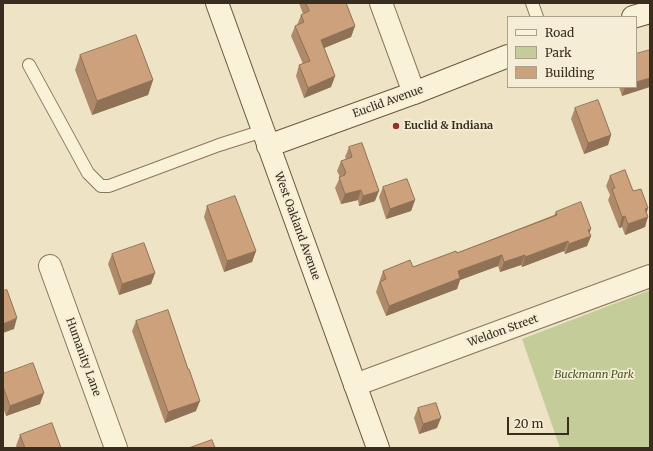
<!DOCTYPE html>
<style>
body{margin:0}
#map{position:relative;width:653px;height:451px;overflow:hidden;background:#eee4c5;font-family:Merriweather,serif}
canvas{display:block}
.frame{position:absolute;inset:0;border:4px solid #392d1f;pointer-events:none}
.legend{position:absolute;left:507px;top:16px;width:130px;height:72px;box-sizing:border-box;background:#f5edd5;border:1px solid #aaa08c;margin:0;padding:5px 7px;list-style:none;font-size:12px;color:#392d1f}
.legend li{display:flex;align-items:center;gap:8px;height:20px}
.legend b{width:20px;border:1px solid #aaa08c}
.scale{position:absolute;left:507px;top:417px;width:62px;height:18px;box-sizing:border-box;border:2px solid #392d1f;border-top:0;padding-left:5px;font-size:12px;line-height:14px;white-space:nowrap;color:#392d1f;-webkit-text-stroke:3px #f5edd5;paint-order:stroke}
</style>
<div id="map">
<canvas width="653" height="451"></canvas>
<div class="frame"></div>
<ul class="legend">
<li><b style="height:5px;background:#f9f1d8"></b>Road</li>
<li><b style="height:11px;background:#c4cc99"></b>Park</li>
<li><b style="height:11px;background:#cca17b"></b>Building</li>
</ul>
<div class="scale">20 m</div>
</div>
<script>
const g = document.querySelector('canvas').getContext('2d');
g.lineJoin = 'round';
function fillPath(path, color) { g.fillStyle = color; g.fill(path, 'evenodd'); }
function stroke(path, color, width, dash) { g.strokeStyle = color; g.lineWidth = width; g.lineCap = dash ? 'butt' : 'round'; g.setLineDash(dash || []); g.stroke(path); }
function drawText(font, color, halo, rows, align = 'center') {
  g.font = font + ' Merriweather,serif'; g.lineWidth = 3.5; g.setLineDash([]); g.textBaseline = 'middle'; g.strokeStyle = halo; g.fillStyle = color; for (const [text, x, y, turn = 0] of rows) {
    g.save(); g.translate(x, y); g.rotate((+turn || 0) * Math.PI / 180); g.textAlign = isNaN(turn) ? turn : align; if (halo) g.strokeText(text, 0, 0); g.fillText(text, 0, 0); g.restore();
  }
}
fillPath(new Path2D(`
 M 650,290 L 650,448 L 560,448 L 522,339 Z`), '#c4cc99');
const lane = new Path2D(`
 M 532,3 L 537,17
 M 29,65 L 88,173 L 101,186 L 109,186 L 219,145 L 263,131`);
const street = new Path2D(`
 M 381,3 L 414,93
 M 50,266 L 116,448
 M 355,385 L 650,276`);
const secondary = new Path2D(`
 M 217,3 L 378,448
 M 633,17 L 650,12
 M 268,146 L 414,93 L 508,56`);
stroke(lane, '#89765b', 14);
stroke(street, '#89765b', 24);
stroke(secondary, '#6b573e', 24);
stroke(lane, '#f9f1d8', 12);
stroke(street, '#f9f1d8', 22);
stroke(secondary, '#f9f1d8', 22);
fillPath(new Path2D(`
 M 299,3 L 346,3 L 355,26 L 351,37 L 324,48 L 335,76 L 331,87 L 304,98 L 296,76 L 299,65 L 303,64 L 291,36 L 295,26 L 297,25 L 301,15 L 303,14 Z
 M 80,55 L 153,80 L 148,95 L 92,115 L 75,70 Z
 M 619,87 L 636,87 L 622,96 Z
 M 575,108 L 611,135 L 608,145 L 584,154 L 571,119 Z
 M 349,147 L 375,201 L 359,206 L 358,200 L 341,204 L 335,188 L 340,177 L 337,171 L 341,161 L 346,159 L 345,157 Z
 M 610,176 L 633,191 L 648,208 L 647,212 L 645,227 L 625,235 L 622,227 L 619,228 L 608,200 L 610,195 L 606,186 Z
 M 383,187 L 415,200 L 411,211 L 386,219 L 379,197 Z
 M 207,206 L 256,251 L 252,262 L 224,272 L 204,217 Z
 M 556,212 L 589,233 L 591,236 L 587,246 L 565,254 L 564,251 L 522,267 L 521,265 L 500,272 L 498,266 L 460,280 L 457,289 L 386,316 L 376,292 L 383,271 L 413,267 L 457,253 L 554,215 Z
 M 112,254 L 155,273 L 151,284 L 119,295 L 108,264 Z
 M 136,321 L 196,411 L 165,423 L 132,331 Z
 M 3,374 L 40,404 L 6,416 L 3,408 Z
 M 418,408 L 437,428 L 419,434 L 414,418 Z
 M 20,435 L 61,448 L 17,448 L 16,446 Z`), '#af8a6a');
fillPath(new Path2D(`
 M 355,26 L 351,37 L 317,51 L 321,40 Z
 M 335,76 L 331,87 L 304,98 L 308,88 Z
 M 650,78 L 650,87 L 622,96 L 625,87 L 636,87 L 636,82 Z
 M 153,80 L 148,95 L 92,115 L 97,101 Z
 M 611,135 L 608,145 L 584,154 L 588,143 Z
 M 361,190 L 358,200 L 341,204 L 345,194 Z
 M 379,191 L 375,201 L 359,206 L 363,196 Z
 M 415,200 L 411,211 L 386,219 L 390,209 Z
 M 648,208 L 644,218 L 648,217 L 645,227 L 625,235 L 628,224 L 645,209 Z
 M 625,216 L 622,227 L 619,228 L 622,217 Z
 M 591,229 L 588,237 L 591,236 L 587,246 L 565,254 L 569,244 L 588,230 Z
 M 568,241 L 564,251 L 522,267 L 525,257 Z
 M 256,251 L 252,262 L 224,272 L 227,261 Z
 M 502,255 L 498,266 L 460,280 L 457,289 L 386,316 L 389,306 L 458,271 Z
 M 525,255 L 521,265 L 500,272 L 504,262 Z
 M 155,273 L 151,284 L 119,295 L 122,284 Z
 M 17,318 L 14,329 L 3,333 L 3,324 Z
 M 44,393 L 40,404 L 6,416 L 10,406 Z
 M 200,401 L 196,411 L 165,423 L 168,412 Z
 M 441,418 L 437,428 L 419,434 L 423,424 Z`), '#8f7156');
const building = new Path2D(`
 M 306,3 L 346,3 L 355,26 L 321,40 L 335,76 L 308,88 L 299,65 L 310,61 L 295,26 L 304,22 L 301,15 L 309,11 Z
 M 136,35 L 153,80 L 97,101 L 80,55 Z
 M 650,50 L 650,78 L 636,82 L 636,54 Z
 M 598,100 L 611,135 L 588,143 L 575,108 Z
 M 362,143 L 379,191 L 363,196 L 361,190 L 345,194 L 339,177 L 345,175 L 344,174 L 346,173 L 341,161 L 352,157 L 349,147 Z
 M 625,170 L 633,191 L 641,189 L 648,208 L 645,209 L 648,217 L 628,224 L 625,216 L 622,217 L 612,189 L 615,188 L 610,176 Z
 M 407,179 L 415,200 L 390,209 L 383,187 Z
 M 235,196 L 256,251 L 227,261 L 207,206 Z
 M 581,202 L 591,229 L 588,230 L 591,236 L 569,244 L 568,241 L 525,257 L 525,255 L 504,262 L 502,255 L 458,271 L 460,278 L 389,306 L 380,282 L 386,279 L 383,271 L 410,260 L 413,267 L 456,251 L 457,253 L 557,215 L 556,212 Z
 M 144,243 L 155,273 L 122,284 L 112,254 Z
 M 7,290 L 17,318 L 3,324 L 3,291 Z
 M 168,310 L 188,369 L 189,369 L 200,401 L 168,412 L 136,321 Z
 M 33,363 L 44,393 L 10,406 L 3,387 L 3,374 Z
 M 436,403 L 441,418 L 423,424 L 418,408 Z
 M 52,423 L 61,448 L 25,448 L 20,435 Z
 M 212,440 L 215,448 L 189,448 Z`);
fillPath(building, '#cca17b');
stroke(building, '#8f7156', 1);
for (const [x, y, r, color] of [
 [396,126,4,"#98302b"]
]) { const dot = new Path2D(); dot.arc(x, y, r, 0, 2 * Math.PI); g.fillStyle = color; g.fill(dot); stroke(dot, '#f5edd5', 1.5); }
drawText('11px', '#392d1f', '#f5edd5', [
 ["Euclid Avenue",388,102,-20],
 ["West Oakland Avenue",297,226,70],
 ["Weldon Street",503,331,-20],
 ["Humanity Lane",83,357,70]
]);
drawText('bold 11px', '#392d1f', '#f5edd5', [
 ["Euclid & Indiana",404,126]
], 'left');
drawText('italic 11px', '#475526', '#f5edd5', [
 ["Buckmann Park",594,375]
]);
</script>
